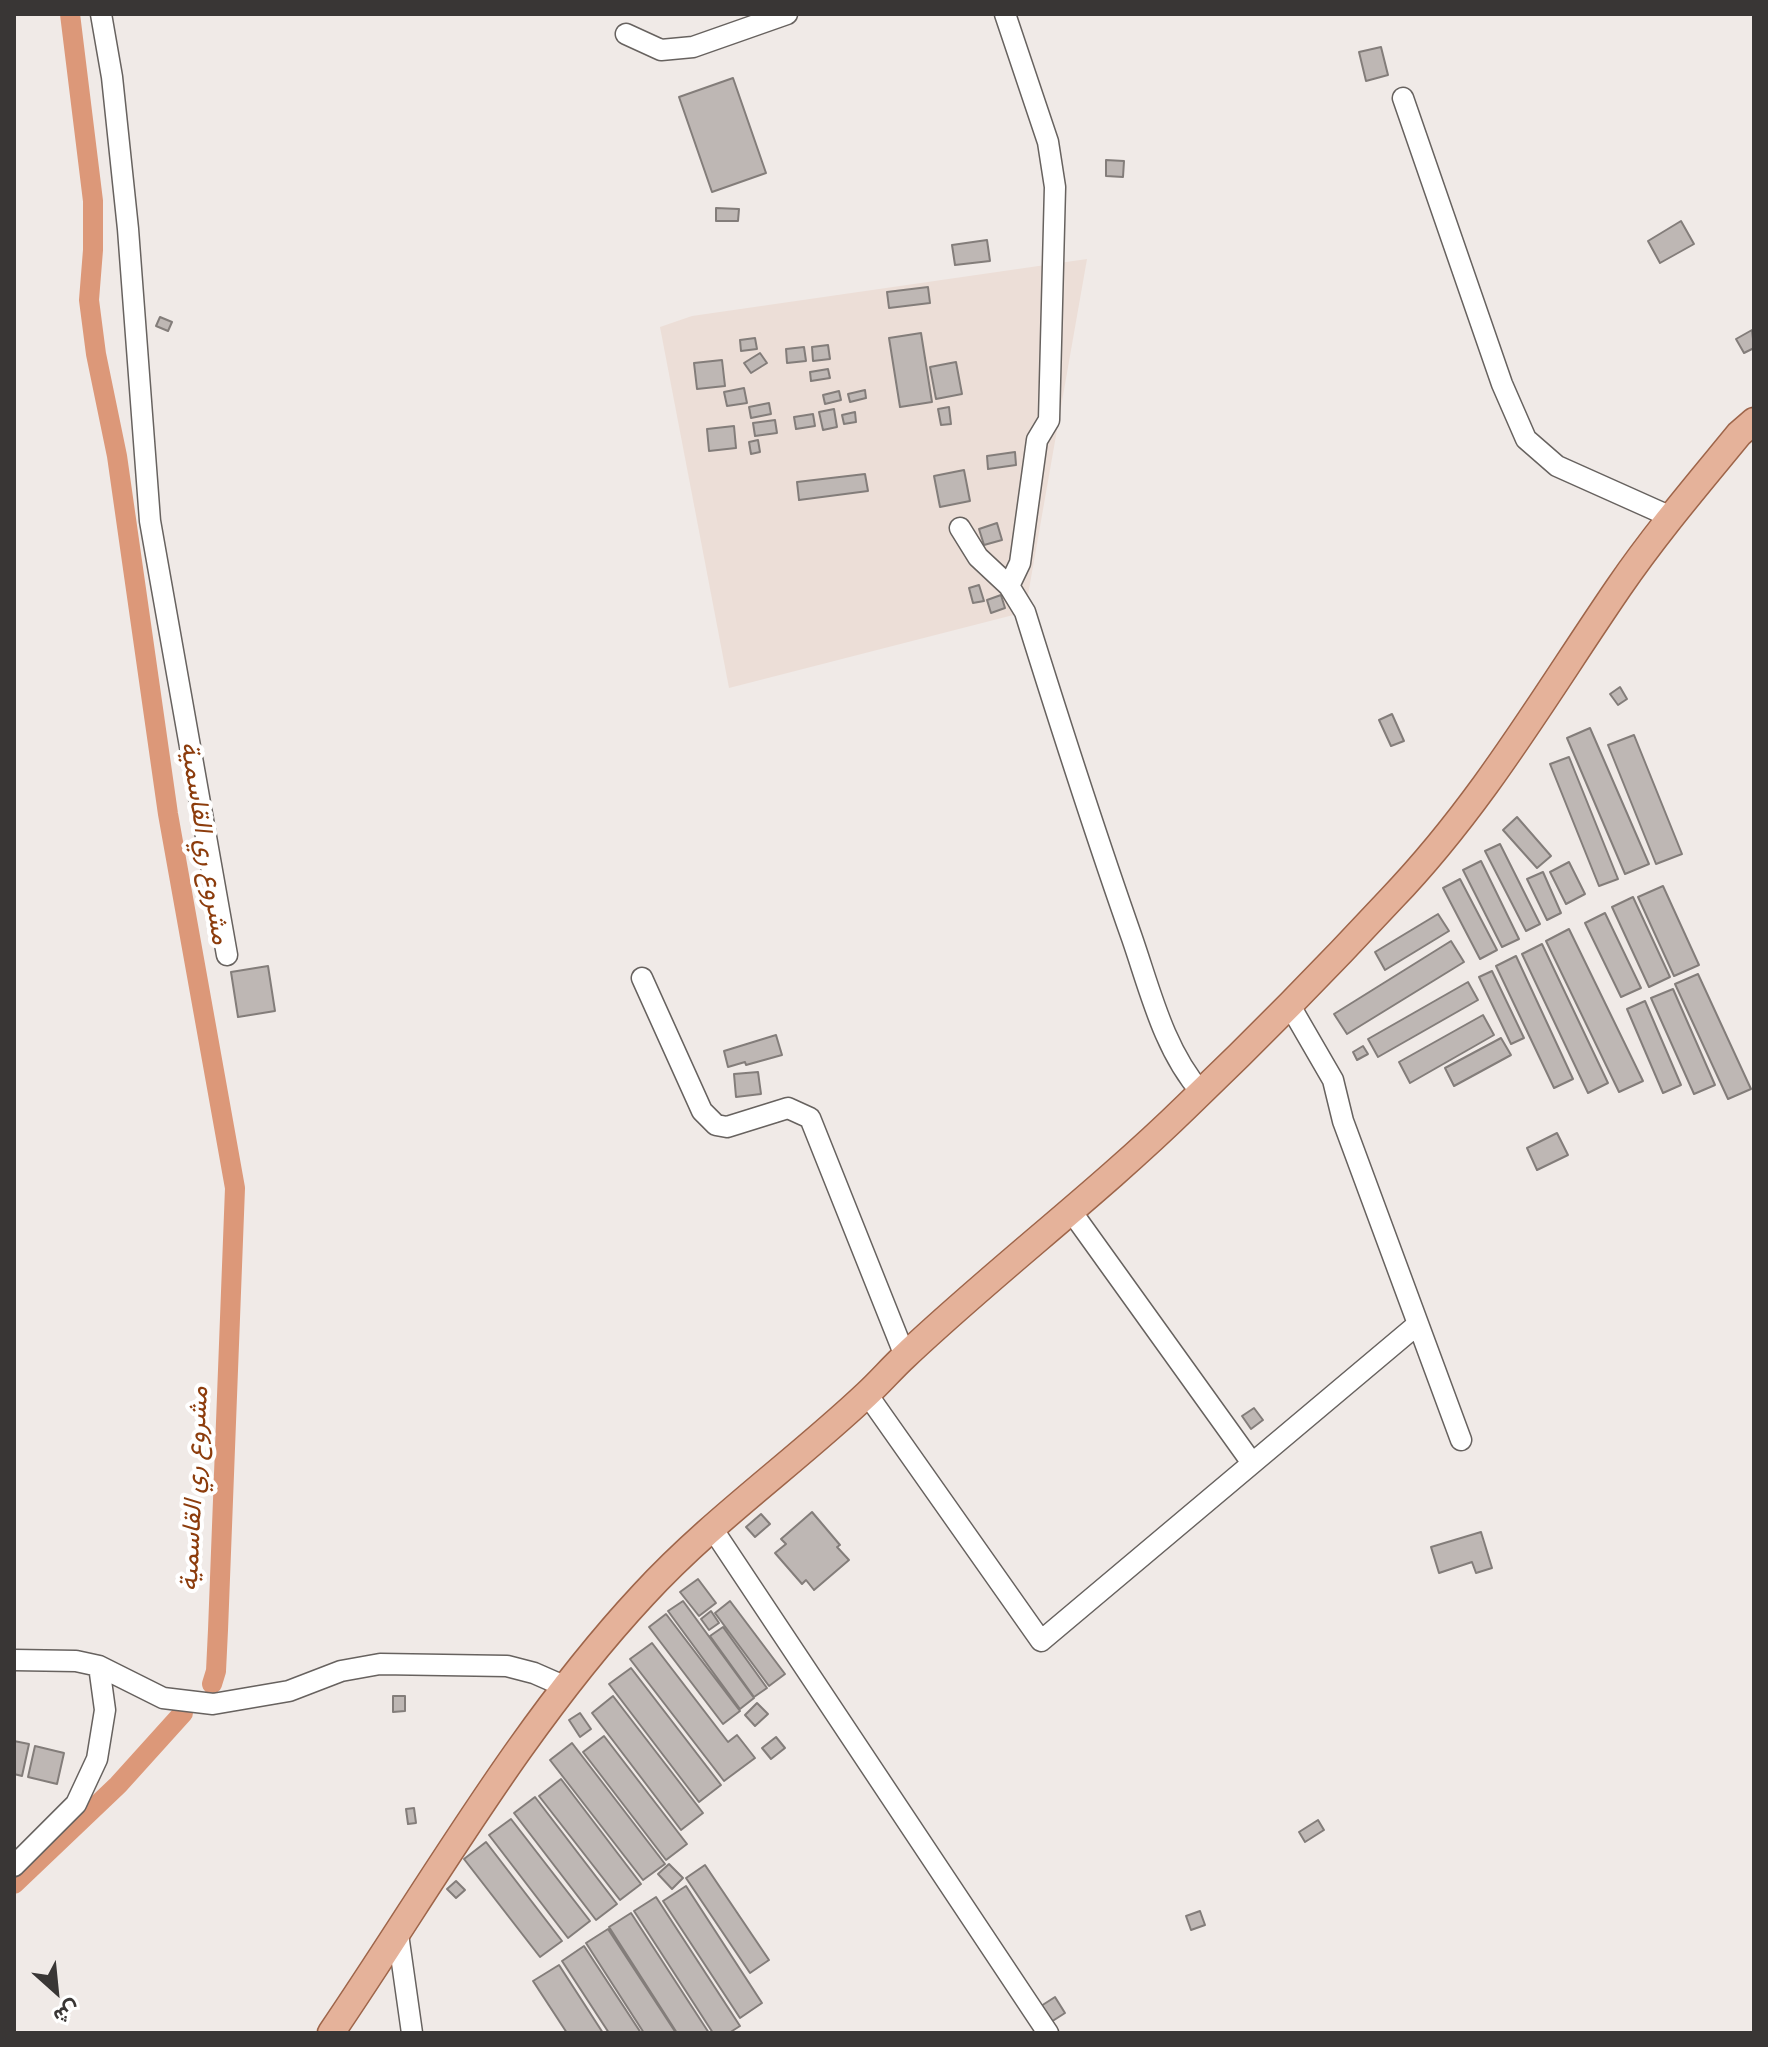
<!DOCTYPE html>
<meta charset="utf-8">
<style>
body{margin:0}
#map{position:relative;width:1768px;height:2047px;overflow:hidden;background:#f0eae7;font-family:"Times New Roman",Vazirmatn,serif}
canvas{display:block}
.frame{position:absolute;inset:0;border:16px solid #393635;pointer-events:none}
.north{position:absolute;left:16px;top:1951px;width:80px;height:80px;-webkit-text-stroke:6px #fff;paint-order:stroke;rotate:153deg;font-size:22px;font-weight:700;line-height:32px;text-align:center;color:#393635}
.north::after{content:'';display:block;margin:auto;width:28px;height:36px;background:#393635;clip-path:polygon(50% 0,100% 100%,50% 72%,0 100%)}
</style>
<div id="map">
<canvas width="1768" height="2047"></canvas>
<div class="frame"></div>
<div class="north">ش</div>
</div>
<script>
const g = document.querySelector('canvas').getContext('2d');
g.lineJoin = 'round';
function fillPath(path, color) { g.fillStyle = color; g.fill(path, 'evenodd'); }
function stroke(path, color, width, dash) { g.strokeStyle = color; g.lineWidth = width; g.lineCap = dash ? 'butt' : 'round'; g.setLineDash(dash || []); g.stroke(path); }
function drawText(font, color, halo, rows, align = 'center') {
  g.font = font + ' "Times New Roman",Vazirmatn,serif'; g.lineWidth = 8; g.setLineDash([]); g.textBaseline = 'middle'; g.strokeStyle = halo; g.fillStyle = color; for (const [text, x, y, turn = 0] of rows) {
    g.save(); g.translate(x, y); g.rotate((+turn || 0) * Math.PI / 180); g.textAlign = isNaN(turn) ? turn : align; if (halo) g.strokeText(text, 0, 0); g.fillText(text, 0, 0); g.restore();
  }
}
fillPath(new Path2D(`
 M 1087,259 L 1025,612 L 729,688 L 660,327 L 692,316 Z`), '#ecded7');
stroke(new Path2D(`
 M 70,14 L 93,201 L 93,250 L 89,300 L 96,354 L 117,456 L 168,814 L 235,1188 L 218,1630 L 216,1671 L 212,1684
 M 14,1884 L 118,1785 L 183,1713`), '#dc9879', 20);
const building = new Path2D(`
 M 1381,47 L 1388,75 L 1366,81 L 1359,52 Z
 M 733,78 L 766,173 L 712,192 L 679,97 Z
 M 1106,160 L 1124,161 L 1123,177 L 1106,176 Z
 M 716,208 L 739,209 L 738,221 L 716,221 Z
 M 1681,221 L 1694,244 L 1660,263 L 1648,241 Z
 M 987,240 L 990,261 L 955,265 L 952,245 Z
 M 928,287 L 930,303 L 889,308 L 887,292 Z
 M 160,317 L 172,322 L 168,331 L 156,326 Z
 M 1752,330 L 1754,348 L 1744,353 L 1736,339 Z
 M 921,333 L 932,402 L 900,407 L 889,338 Z
 M 755,338 L 757,349 L 741,351 L 740,340 Z
 M 828,345 L 830,359 L 813,361 L 812,347 Z
 M 804,347 L 806,361 L 787,363 L 786,349 Z
 M 760,353 L 767,363 L 751,373 L 744,363 Z
 M 722,360 L 725,386 L 697,389 L 694,363 Z
 M 956,362 L 962,394 L 936,399 L 930,367 Z
 M 828,369 L 830,378 L 811,381 L 810,372 Z
 M 744,388 L 747,403 L 727,406 L 724,392 Z
 M 865,390 L 866,398 L 850,402 L 848,394 Z
 M 839,391 L 841,400 L 825,404 L 823,395 Z
 M 769,403 L 771,414 L 751,418 L 749,407 Z
 M 949,407 L 951,424 L 941,425 L 938,409 Z
 M 834,409 L 837,427 L 823,430 L 819,412 Z
 M 855,412 L 856,422 L 844,424 L 842,415 Z
 M 813,414 L 815,426 L 796,429 L 794,417 Z
 M 775,420 L 777,433 L 755,436 L 753,423 Z
 M 734,426 L 736,448 L 709,451 L 707,429 Z
 M 758,440 L 760,452 L 751,454 L 749,442 Z
 M 1015,452 L 1016,465 L 988,469 L 987,456 Z
 M 964,470 L 970,501 L 940,507 L 934,476 Z
 M 865,474 L 868,491 L 799,500 L 797,482 Z
 M 997,523 L 1002,540 L 984,545 L 979,529 Z
 M 979,585 L 984,601 L 973,603 L 969,588 Z
 M 1001,595 L 1005,608 L 991,613 L 987,600 Z
 M 1620,687 L 1627,699 L 1618,705 L 1610,694 Z
 M 1392,714 L 1404,741 L 1391,746 L 1379,720 Z
 M 1590,728 L 1649,864 L 1625,874 L 1567,738 Z
 M 1634,735 L 1682,854 L 1656,864 L 1608,745 Z
 M 1569,757 L 1618,879 L 1599,886 L 1550,764 Z
 M 1517,817 L 1551,856 L 1537,868 L 1503,830 Z
 M 1500,844 L 1540,924 L 1526,931 L 1485,851 Z
 M 1481,861 L 1519,939 L 1502,947 L 1463,870 Z
 M 1569,862 L 1585,894 L 1566,904 L 1550,872 Z
 M 1543,872 L 1561,913 L 1547,920 L 1527,879 Z
 M 1460,879 L 1497,950 L 1480,959 L 1443,888 Z
 M 1663,886 L 1699,965 L 1674,976 L 1638,897 Z
 M 1633,897 L 1670,977 L 1649,987 L 1612,907 Z
 M 1605,913 L 1641,988 L 1621,997 L 1585,923 Z
 M 1438,914 L 1449,931 L 1385,970 L 1375,952 Z
 M 1569,929 L 1643,1081 L 1619,1092 L 1546,941 Z
 M 1451,941 L 1464,962 L 1347,1034 L 1334,1014 Z
 M 1542,944 L 1608,1083 L 1588,1093 L 1522,954 Z
 M 1516,956 L 1573,1079 L 1554,1088 L 1496,966 Z
 M 268,966 L 275,1011 L 238,1017 L 231,972 Z
 M 1492,971 L 1524,1038 L 1511,1044 L 1479,977 Z
 M 1698,974 L 1751,1089 L 1728,1099 L 1675,984 Z
 M 1468,982 L 1478,1000 L 1378,1057 L 1368,1039 Z
 M 1673,989 L 1715,1085 L 1694,1094 L 1651,998 Z
 M 1645,1001 L 1681,1085 L 1663,1093 L 1627,1009 Z
 M 1483,1015 L 1494,1035 L 1410,1083 L 1399,1062 Z
 M 776,1035 L 782,1055 L 746,1065 L 745,1062 L 728,1067 L 724,1051 Z
 M 1501,1038 L 1511,1055 L 1454,1086 L 1445,1068 Z
 M 1363,1046 L 1368,1054 L 1357,1060 L 1353,1052 Z
 M 758,1072 L 761,1094 L 736,1097 L 734,1074 Z
 M 1557,1133 L 1568,1155 L 1537,1170 L 1527,1148 Z
 M 1254,1408 L 1263,1420 L 1251,1429 L 1242,1416 Z
 M 812,1512 L 840,1545 L 837,1547 L 849,1560 L 814,1590 L 806,1580 L 802,1584 L 775,1553 L 786,1544 L 781,1539 Z
 M 761,1514 L 770,1524 L 755,1537 L 746,1527 Z
 M 1481,1532 L 1492,1568 L 1476,1573 L 1472,1562 L 1439,1573 L 1431,1547 Z
 M 698,1579 L 716,1603 L 699,1616 L 680,1592 Z
 M 683,1601 L 754,1698 L 740,1709 L 668,1611 Z
 M 730,1601 L 785,1674 L 769,1686 L 715,1613 Z
 M 711,1611 L 719,1623 L 709,1630 L 701,1619 Z
 M 666,1614 L 740,1711 L 723,1724 L 649,1627 Z
 M 723,1627 L 767,1688 L 754,1697 L 710,1636 Z
 M 652,1643 L 728,1742 L 737,1735 L 755,1758 L 724,1781 L 630,1659 Z
 M 631,1668 L 721,1785 L 699,1802 L 609,1684 Z
 M 393,1696 L 405,1696 L 405,1711 L 393,1712 Z
 M 613,1696 L 703,1813 L 681,1830 L 592,1713 Z
 M 757,1703 L 768,1714 L 755,1726 L 745,1715 Z
 M 580,1713 L 591,1729 L 580,1737 L 569,1720 Z
 M 604,1736 L 687,1844 L 666,1860 L 583,1752 Z
 M 776,1737 L 785,1748 L 771,1759 L 762,1748 Z
 M 14,1741 L 29,1744 L 22,1776 L 14,1774 Z
 M 572,1743 L 665,1864 L 643,1880 L 550,1760 Z
 M 35,1746 L 64,1753 L 57,1784 L 28,1777 Z
 M 561,1779 L 641,1884 L 620,1900 L 539,1796 Z
 M 535,1797 L 617,1904 L 596,1920 L 514,1813 Z
 M 414,1808 L 416,1823 L 408,1824 L 406,1809 Z
 M 511,1819 L 590,1921 L 568,1938 L 489,1835 Z
 M 1318,1820 L 1324,1830 L 1305,1842 L 1299,1832 Z
 M 486,1842 L 562,1941 L 540,1957 L 464,1859 Z
 M 669,1864 L 683,1878 L 672,1889 L 658,1874 Z
 M 705,1865 L 769,1960 L 750,1973 L 686,1878 Z
 M 456,1881 L 465,1890 L 456,1898 L 447,1889 Z
 M 686,1886 L 762,2003 L 740,2018 L 663,1901 Z
 M 656,1897 L 740,2026 L 729,2033 L 713,2033 L 634,1911 Z
 M 1200,1911 L 1205,1925 L 1191,1930 L 1186,1916 Z
 M 631,1913 L 709,2033 L 677,2033 L 609,1927 Z
 M 608,1929 L 676,2033 L 644,2033 L 586,1943 Z
 M 584,1946 L 641,2033 L 609,2033 L 562,1961 Z
 M 559,1965 L 603,2033 L 567,2033 L 533,1981 Z
 M 1055,1997 L 1065,2013 L 1051,2022 L 1041,2006 Z`);
fillPath(building, '#beb7b4');
stroke(building, '#837d7a', 2);
const minor = new Path2D(`
 M 101,14 L 112,77 L 128,229 L 150,521 L 227,955
 M 1005,14 L 1048,142 L 1055,187 L 1049,420 L 1037,440 L 1020,563 L 1009,586
 M 626,34 L 661,50 L 693,47 L 787,14
 M 1403,98 L 1502,384 L 1526,439 L 1557,466 L 1671,517
 M 960,528 L 978,557 L 1009,586 L 1025,612 C 1059,721 1094,830 1132,938 C 1150,990 1164,1050 1201,1092
 M 642,978 L 702,1111 L 716,1125 L 727,1127 L 788,1108 L 810,1118 L 905,1356
 M 1289,1004 L 1333,1080 L 1343,1121 L 1461,1440
 M 1071,1211 L 1252,1463
 M 867,1394 L 1041,1641 L 1418,1324
 M 712,1528 L 1048,2033
 M 14,1660 L 76,1661 L 99,1666 L 163,1698 L 213,1704 L 289,1691 L 341,1671 L 380,1664 L 507,1666 L 534,1673 L 566,1687
 M 14,1866 L 76,1804 L 97,1759 L 105,1710 L 99,1666
 M 398,1934 L 412,2033`);
const major = new Path2D(`
 M 331,2033 C 431,1886 521,1726 643,1595 C 711,1521 794,1463 867,1394 C 880,1382 892,1368 905,1356 C 996,1270 1097,1194 1187,1106 C 1257,1039 1325,970 1391,899 C 1483,803 1545,695 1619,587 C 1656,533 1698,484 1739,434 L 1754,421`);
stroke(minor, '#67625f', 23);
stroke(major, '#9e654a', 29);
stroke(minor, '#fff', 20);
stroke(major, '#e5b29a', 26);
drawText('italic 26px', '#8c3c0c', '#fff', [
 ["مشروع ري القاسمية",204,843,81],
 ["مشروع ري القاسمية",195,1489,-87]
]);
</script>
